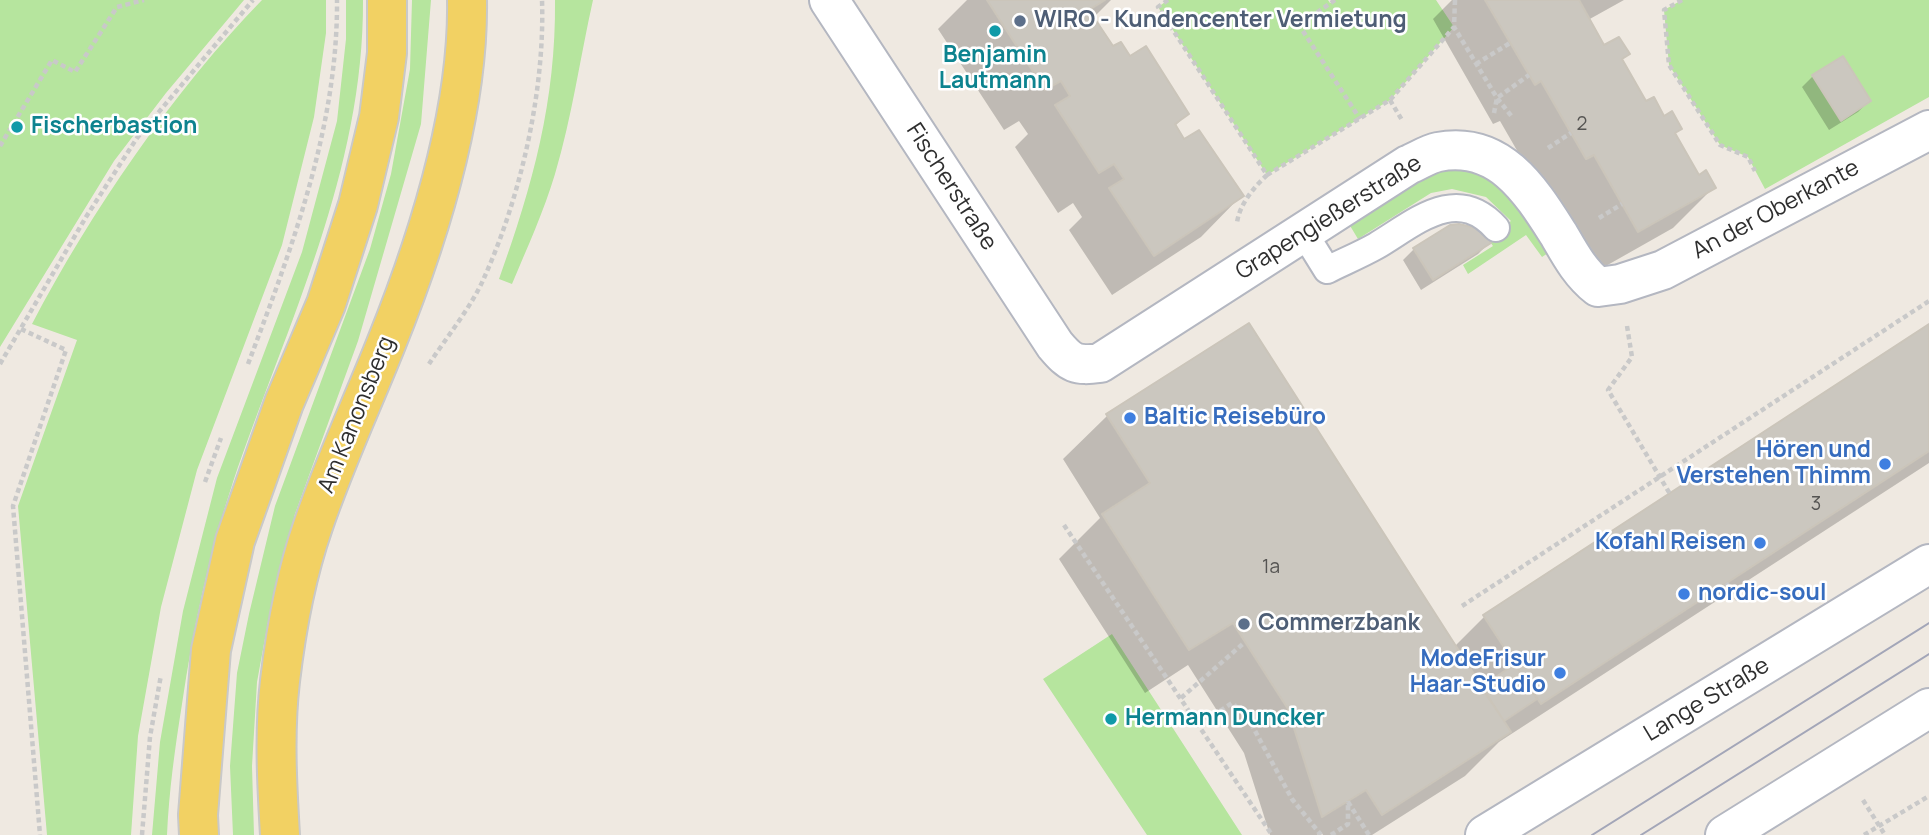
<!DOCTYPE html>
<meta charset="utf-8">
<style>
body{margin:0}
canvas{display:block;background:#efe9e1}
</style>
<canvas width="1929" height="835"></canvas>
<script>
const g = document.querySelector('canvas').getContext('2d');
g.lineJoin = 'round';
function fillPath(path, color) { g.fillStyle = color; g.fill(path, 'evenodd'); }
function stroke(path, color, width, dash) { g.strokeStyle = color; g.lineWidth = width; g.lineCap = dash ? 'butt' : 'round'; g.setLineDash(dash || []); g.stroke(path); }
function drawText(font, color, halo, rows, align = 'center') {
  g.font = font + ' Manrope,sans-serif'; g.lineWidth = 5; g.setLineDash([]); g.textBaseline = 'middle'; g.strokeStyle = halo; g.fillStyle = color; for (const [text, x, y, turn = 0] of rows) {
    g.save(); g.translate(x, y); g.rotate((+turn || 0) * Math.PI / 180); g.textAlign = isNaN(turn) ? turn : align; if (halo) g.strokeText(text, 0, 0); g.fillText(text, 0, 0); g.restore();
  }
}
fillPath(new Path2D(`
 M 0,0 L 244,0 L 166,93 L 114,161 L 0,347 Z
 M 262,0 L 326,0 L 326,33 L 314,117 L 282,245 L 197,470 L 161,607 L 138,736 L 131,835 L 47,835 L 18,506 L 77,340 L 32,324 C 90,213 174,90 262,0 Z
 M 346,0 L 363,0 C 364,171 287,324 233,482 C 209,554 193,629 182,704 C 175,748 169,791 167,835 L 152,835 L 160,742 L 183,611 L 217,478 L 302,252 L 337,121 L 346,39 Z
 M 412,0 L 431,0 L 421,124 L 358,341 L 295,514 L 268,622 L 257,682 L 252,766 L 254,835 L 233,835 L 230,766 L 237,673 L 249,614 L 275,506 L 370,249 L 391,174 L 410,69 Z
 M 555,0 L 593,0 C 580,58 572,117 555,174 C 544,211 527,248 512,284 L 499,279 C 533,184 556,101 555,0 Z
 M 1168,0 L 1328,0 L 1330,3 L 1335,0 L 1436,0 L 1454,27 L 1390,100 L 1267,175 L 1158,7 Z
 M 1682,0 L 1929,0 L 1929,97 L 1765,189 L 1748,157 L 1720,145 L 1669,65 L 1664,10 Z
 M 1439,169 L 1472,170 L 1500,181 L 1551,251 L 1542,257 L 1526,235 L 1468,274 L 1463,265 L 1493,246 L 1487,238 L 1511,221 L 1486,197 L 1452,189 L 1431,193 L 1358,239 L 1349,224 L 1353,215 Z
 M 1112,634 L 1242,835 L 1147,835 L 1043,679 Z`), '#b6e59e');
fillPath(new Path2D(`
 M 967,0 L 1111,0 L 1093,18 L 1113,49 L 1130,58 L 1187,114 L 1175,126 L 1184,141 L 1241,196 L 1201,237 L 1112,295 L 1069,230 L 1082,217 L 1073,203 L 1058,213 L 1015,147 L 1028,134 L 1019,121 L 1004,130 L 938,29 Z
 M 1452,0 L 1624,0 L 1588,20 L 1604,47 L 1627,54 L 1621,61 L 1645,104 L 1680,128 L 1674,135 L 1698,177 L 1714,187 L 1673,228 L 1597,271 L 1545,199 L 1500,121 L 1493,124 L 1433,19 Z
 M 1813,76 L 1869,101 L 1858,112 L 1829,130 L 1802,87 Z
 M 1489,243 L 1478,254 L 1421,290 L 1403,260 L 1414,249 Z
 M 1248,326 L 1454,647 L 1484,617 L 1929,326 L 1929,463 L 1499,742 L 1465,776 L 1372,835 L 1323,835 L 1321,832 L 1317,835 L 1270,835 L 1244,753 L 1188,665 L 1145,693 L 1059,559 L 1100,518 L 1063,459 L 1107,416 Z`), '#0003');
const building = new Path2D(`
 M 987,0 L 1105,0 L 1089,10 L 1113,46 L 1121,42 L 1130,56 L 1146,46 L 1189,114 L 1175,124 L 1184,139 L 1199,130 L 1244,196 L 1154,256 L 1109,188 L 1124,179 L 1114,164 L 1099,173 L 1055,105 L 1070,96 L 1061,81 L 1045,90 Z
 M 1485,0 L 1579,0 L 1604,45 L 1619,37 L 1630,54 L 1622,59 L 1646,101 L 1654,97 L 1664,116 L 1672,111 L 1682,129 L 1675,133 L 1699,175 L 1706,170 L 1716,188 L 1638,232 L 1594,155 L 1586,159 L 1541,81 L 1535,85 Z
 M 1843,56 L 1871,101 L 1841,121 L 1812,75 Z
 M 1459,224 L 1476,228 L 1485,233 L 1491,243 L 1433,280 L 1413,248 L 1450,225 Z
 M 1249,323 L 1511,732 L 1382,815 L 1366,790 L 1322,817 L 1288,709 L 1233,623 L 1189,650 L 1102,514 L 1150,483 L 1106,414 Z
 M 1929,324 L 1929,451 L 1541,704 L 1483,615 Z
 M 1515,664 L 1537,699 L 1504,721 L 1481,687 Z`);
fillPath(building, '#cbc7bf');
stroke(building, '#cbc5ba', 2);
const lane = new Path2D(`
 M 1304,233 L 1327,270 C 1343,262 1360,255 1376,246 C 1415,223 1456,184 1496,228`);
const street = new Path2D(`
 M 829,0 L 1055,345 C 1071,364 1076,366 1100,363 L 1408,165 C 1418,161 1428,154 1438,152 C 1500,140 1531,191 1559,235 C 1570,254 1580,273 1598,287 L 1620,284 L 1663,270 L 1929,130
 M 1485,835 L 1929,564
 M 1725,835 L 1929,708`);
const primary = new Path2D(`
 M 199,835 L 198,815 L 211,650 L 235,541 L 284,403 L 326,304 L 358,205 L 379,117 L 387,53 L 387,0
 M 280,835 C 277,785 274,732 280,681 C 286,630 296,575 313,526 C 334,464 362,404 386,344 C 428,240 469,112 467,0`);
stroke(lane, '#b4b7c1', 30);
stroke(street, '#b4b7c1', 42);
stroke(primary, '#c9c9c9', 42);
stroke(new Path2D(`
 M 1168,0 L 1158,7 L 1267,175 C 1254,187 1239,205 1237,223
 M 1335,0 L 1299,25 L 1360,119
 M 1455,0 L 1454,27 L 1497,98 L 1513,118
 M 1682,0 L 1664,10 L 1669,65 L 1720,145 L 1748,157 L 1755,171
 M 1476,64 L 1510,43
 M 1390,100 L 1402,120
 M 1494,113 L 1497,98 L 1529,75
 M 0,146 L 52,60 L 75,72 L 117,7 L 144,0
 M 1548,148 L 1571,133
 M 1267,175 L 1390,100 L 1454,27
 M 1599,218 L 1622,204
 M 1627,326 L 1632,357 L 1608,390 L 1670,494
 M 21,329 L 66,350 L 13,506 L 40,835
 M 0,364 L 86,217 L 137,138 L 253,0
 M 248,364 C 292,248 338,126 337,0
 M 429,364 C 446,338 472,306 484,278 C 521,196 545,90 542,0
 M 205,482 L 221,438
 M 1064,525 L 1272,835
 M 1726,583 L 1738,600
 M 1462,606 L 1929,301
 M 1181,698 L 1245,642
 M 1199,725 L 1232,703 L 1248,718 L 1292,799 L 1321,835
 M 1863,800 L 1885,835
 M 1348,802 L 1369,835
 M 142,835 L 150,737 L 161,675
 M 1331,835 L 1348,824 L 1348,801
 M 1864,835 L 1929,796`), '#c9c9c9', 4.5, [5, 3.5]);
stroke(lane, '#fff', 26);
stroke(street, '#fff', 38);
stroke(primary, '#f2d163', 38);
stroke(new Path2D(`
 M 1592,835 L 1929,623
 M 1641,835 L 1929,654`), '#a3a6b8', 2);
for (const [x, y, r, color] of [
 [1020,21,7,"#5c6f8a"],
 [995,31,7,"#0f9aa8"],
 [17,127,7,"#0f9aa8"],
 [1130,418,7,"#3f7fe0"],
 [1885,464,7,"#3f7fe0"],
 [1760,543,7,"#3f7fe0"],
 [1684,594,7,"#3f7fe0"],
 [1244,624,7,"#5c6f8a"],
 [1560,673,7,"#3f7fe0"],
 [1111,719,7,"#0f9aa8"]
]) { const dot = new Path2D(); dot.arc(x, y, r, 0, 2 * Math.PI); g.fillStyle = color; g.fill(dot); stroke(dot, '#fff', 2.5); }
drawText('19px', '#555452', null, [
 ["2",1582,125],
 ["3",1816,505],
 ["1a",1271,568]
]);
drawText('bold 23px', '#4e5e75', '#fff', [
 ["WIRO - Kundencenter Vermietung",1034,21],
 ["Commerzbank",1258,624]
], 'left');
drawText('bold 23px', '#0d838f', '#fff', [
 ["Benjamin",995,56,"center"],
 ["Lautmann",995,82,"center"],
 ["Fischerbastion",31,127],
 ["Hermann Duncker",1125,719]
], 'left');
drawText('23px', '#2e2e2e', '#fff', [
 ["Fischerstraße",951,187,57],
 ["An der Oberkante",1776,210,-28],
 ["Grapengießerstraße",1329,218,-32],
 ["Am Kanonsberg",357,415,-68],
 ["Lange Straße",1707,700,-31]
]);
drawText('bold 23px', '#366cbe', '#fff', [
 ["Baltic Reisebüro",1144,418,"left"],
 ["Hören und",1871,451],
 ["Verstehen Thimm",1871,477],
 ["Kofahl Reisen",1746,543],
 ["nordic-soul",1698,594,"left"],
 ["ModeFrisur",1546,660],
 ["Haar-Studio",1546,686]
], 'right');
</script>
